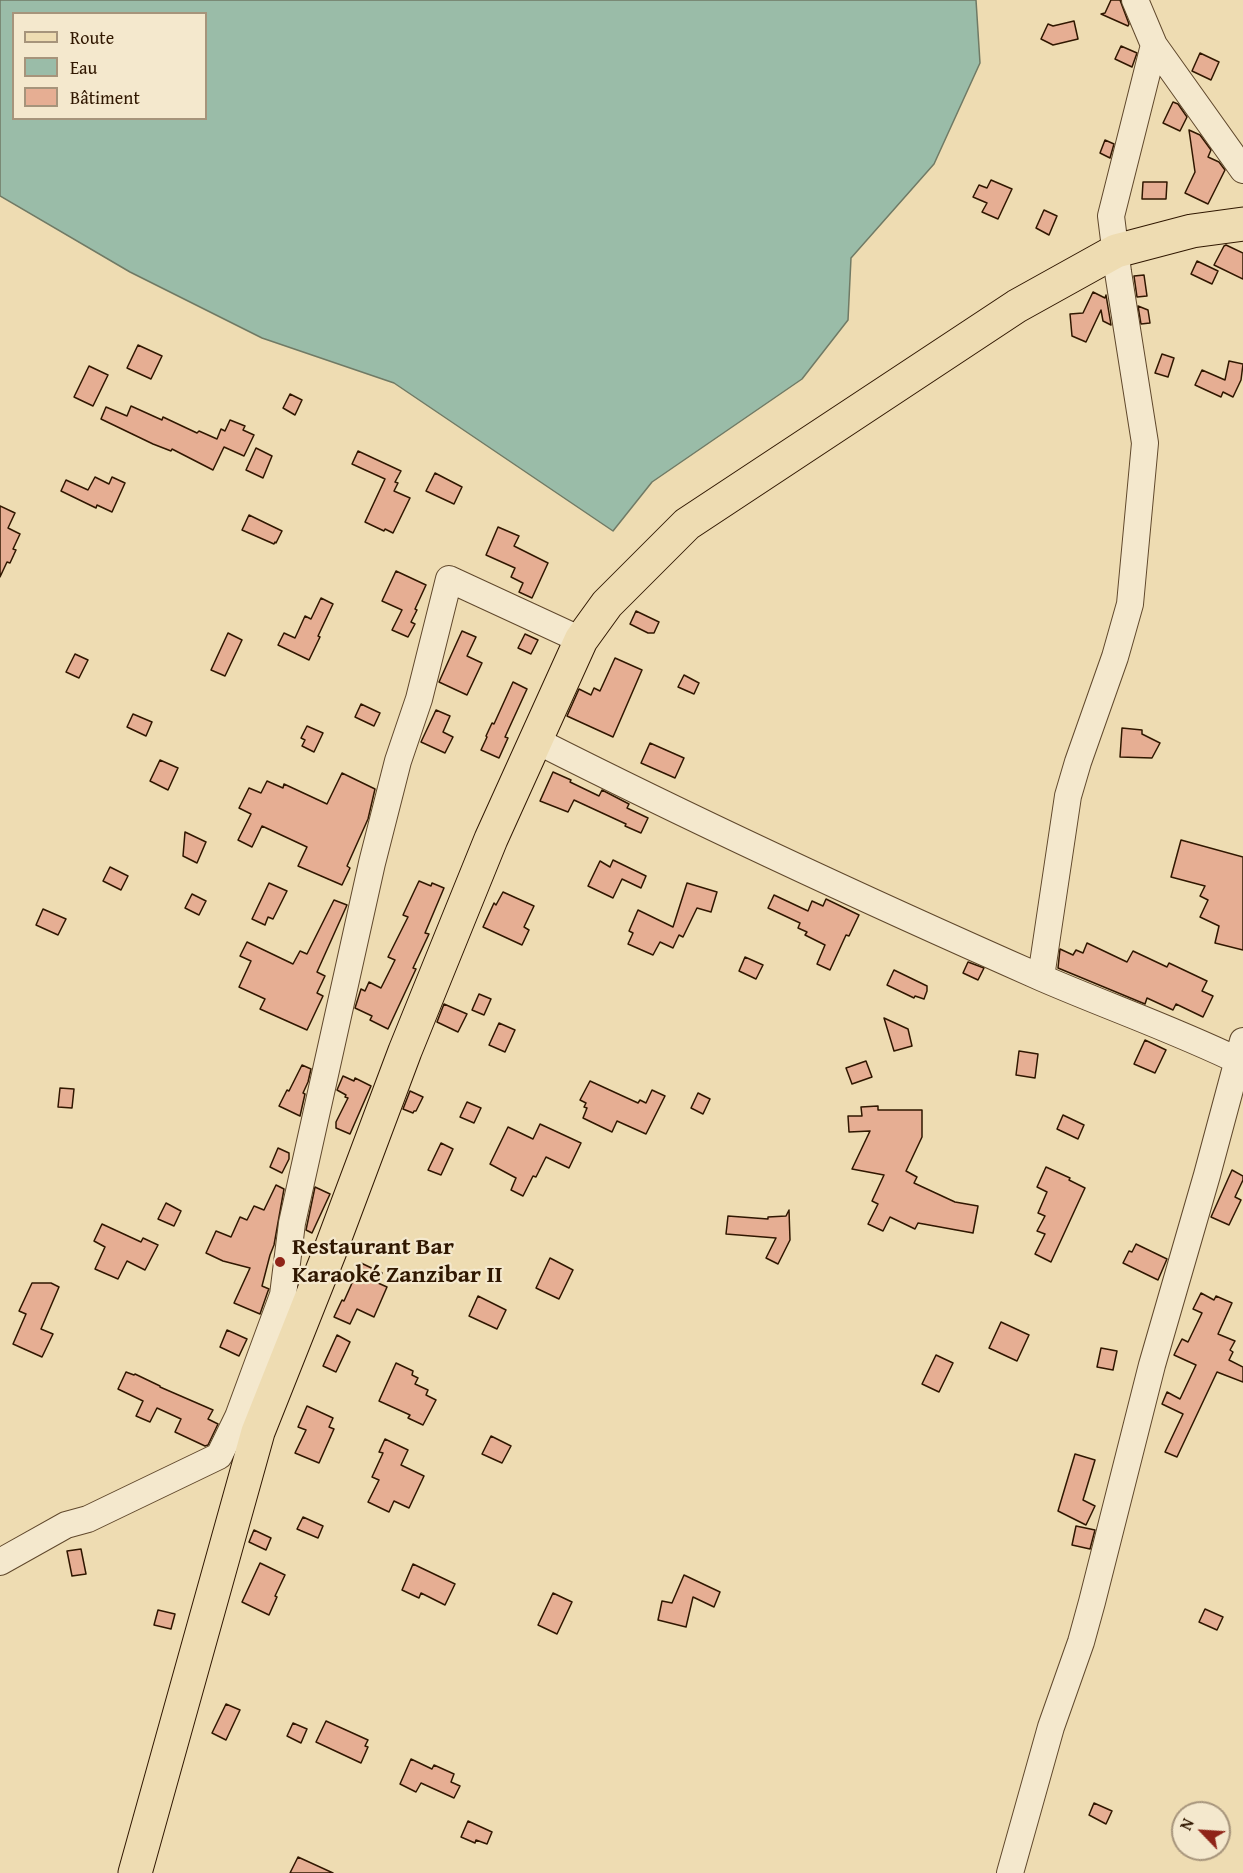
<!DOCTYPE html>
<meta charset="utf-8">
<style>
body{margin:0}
#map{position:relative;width:1243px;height:1873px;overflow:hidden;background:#eedcb2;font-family:"Gentium Book Plus",serif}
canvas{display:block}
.legend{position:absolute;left:12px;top:12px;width:195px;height:108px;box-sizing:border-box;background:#f4e8cd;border:2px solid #a6947b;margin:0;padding:8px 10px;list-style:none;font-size:18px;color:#301700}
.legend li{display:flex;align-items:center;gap:12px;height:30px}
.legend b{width:30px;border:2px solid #a6947b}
.north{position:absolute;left:1171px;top:1801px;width:60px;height:60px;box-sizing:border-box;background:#f4e8cd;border:2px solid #a6947b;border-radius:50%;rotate:295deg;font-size:16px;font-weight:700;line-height:24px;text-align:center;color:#301700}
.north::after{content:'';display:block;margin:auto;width:21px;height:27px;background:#8f2418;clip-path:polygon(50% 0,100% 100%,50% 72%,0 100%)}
</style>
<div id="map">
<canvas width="1243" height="1873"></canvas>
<ul class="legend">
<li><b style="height:8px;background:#eedcb2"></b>Route</li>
<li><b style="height:16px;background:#9abca8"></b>Eau</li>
<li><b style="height:16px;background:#e6ae93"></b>Bâtiment</li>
</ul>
<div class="north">N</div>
</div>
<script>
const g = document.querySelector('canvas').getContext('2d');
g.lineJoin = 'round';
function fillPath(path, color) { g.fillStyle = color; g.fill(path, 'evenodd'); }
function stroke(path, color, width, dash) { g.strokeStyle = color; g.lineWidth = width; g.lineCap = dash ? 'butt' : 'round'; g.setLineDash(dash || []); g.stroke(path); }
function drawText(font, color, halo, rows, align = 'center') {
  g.font = font + ' "Gentium Book Plus",serif'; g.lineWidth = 4.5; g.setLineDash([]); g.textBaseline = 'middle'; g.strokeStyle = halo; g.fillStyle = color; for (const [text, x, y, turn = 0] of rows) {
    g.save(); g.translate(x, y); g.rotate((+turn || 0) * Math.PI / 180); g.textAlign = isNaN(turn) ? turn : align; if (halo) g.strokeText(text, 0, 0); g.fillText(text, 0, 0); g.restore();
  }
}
const water = new Path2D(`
 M 0,0 L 976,0 L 980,63 L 934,164 L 851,258 L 848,320 L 802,379 L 652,482 L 613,531 L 394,383 L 262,338 L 130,272 L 0,196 ZM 14,14 L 206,14 L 206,118 L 14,118 Z`);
fillPath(water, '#9abca8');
stroke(water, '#707a65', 1.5);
const building = new Path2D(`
 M 1111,0 L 1120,0 L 1129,24 L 1128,26 L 1101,14 L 1105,13 Z
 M 1074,21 L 1078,39 L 1053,45 L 1041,39 L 1048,24 L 1053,26 Z
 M 1121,46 L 1137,53 L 1132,67 L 1115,59 Z
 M 1200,53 L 1219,62 L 1211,80 L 1192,71 Z
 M 1173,102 L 1178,104 L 1187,117 L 1180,131 L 1163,123 Z
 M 1189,130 L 1200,135 L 1211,150 L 1208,157 L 1219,162 L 1225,170 L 1208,204 L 1185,193 L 1195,172 Z
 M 1105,140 L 1114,144 L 1110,158 L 1100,153 Z
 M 991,180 L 1012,189 L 998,219 L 982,212 L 987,203 L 973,197 L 979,185 L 987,188 Z
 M 1143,182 L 1167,182 L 1166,199 L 1142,199 Z
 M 1044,210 L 1057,216 L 1049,235 L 1036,228 Z
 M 1226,245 L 1243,253 L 1243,279 L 1214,265 L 1224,246 Z
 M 1197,261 L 1218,271 L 1212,284 L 1191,274 Z
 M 1144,275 L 1147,296 L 1137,297 L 1134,276 Z
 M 1093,292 L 1105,298 L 1106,295 L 1111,325 L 1103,321 L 1101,310 L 1086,342 L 1072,336 L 1070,314 L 1083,313 Z
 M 1138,306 L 1148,310 L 1150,323 L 1141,324 Z
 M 138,345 L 162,356 L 151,379 L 127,368 Z
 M 1162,354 L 1174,358 L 1168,377 L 1155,373 Z
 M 1229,361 L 1243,364 L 1241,380 L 1233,397 L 1223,392 L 1221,397 L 1195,385 L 1202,370 L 1225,380 Z
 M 89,366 L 108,375 L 93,406 L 74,397 Z
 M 290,394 L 302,400 L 295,415 L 283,408 Z
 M 131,406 L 162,420 L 163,417 L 197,433 L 199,431 L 217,439 L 221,429 L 225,431 L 230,420 L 245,426 L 243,430 L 254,435 L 244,456 L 224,447 L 213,470 L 172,449 L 171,451 L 153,444 L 101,419 L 106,407 L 127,416 Z
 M 256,448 L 272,456 L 263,478 L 246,470 Z
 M 358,451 L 401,471 L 395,482 L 398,483 L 394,491 L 410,498 L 393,533 L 385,529 L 384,531 L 365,522 L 385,479 L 352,464 Z
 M 435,473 L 462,487 L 454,504 L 426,491 Z
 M 95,477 L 109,484 L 112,477 L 125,483 L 112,512 L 97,505 L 96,508 L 61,491 L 66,480 L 88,490 Z
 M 0,506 L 15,513 L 8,528 L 20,534 L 13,549 L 16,550 L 10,563 L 7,562 L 0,577 Z
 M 249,515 L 282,531 L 276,543 L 275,542 L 274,544 L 242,530 Z
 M 498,527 L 519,536 L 514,546 L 548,563 L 532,598 L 519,592 L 523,583 L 511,577 L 515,568 L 486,555 Z
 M 396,571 L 426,585 L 415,609 L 417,610 L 411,622 L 415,624 L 408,637 L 392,630 L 402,610 L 382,601 Z
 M 321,598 L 333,604 L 318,636 L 320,637 L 309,660 L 278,645 L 284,633 L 295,638 L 305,616 L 311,619 Z
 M 636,611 L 659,622 L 654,633 L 648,633 L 630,624 Z
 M 462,631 L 476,637 L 467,656 L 482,663 L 467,695 L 439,682 Z
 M 228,633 L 242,640 L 225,676 L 211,670 Z
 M 525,634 L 538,640 L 531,654 L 518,648 Z
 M 75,654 L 88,660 L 79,678 L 66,672 Z
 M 615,658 L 642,670 L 613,737 L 567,716 L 579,689 L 591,695 L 594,688 L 600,691 Z
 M 684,675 L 699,683 L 694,694 L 678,687 Z
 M 513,682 L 527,689 L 505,737 L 508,738 L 499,758 L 481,750 L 487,737 L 486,736 L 492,723 L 494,724 Z
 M 361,704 L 380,713 L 374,726 L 355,717 Z
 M 436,710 L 450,716 L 443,732 L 453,737 L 445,753 L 421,742 Z
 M 133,714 L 152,722 L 146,736 L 127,727 Z
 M 307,726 L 323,733 L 314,752 L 302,746 L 305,740 L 301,738 Z
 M 1122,728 L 1142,730 L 1142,734 L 1160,743 L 1152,758 L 1120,757 Z
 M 650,743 L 684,758 L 675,778 L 641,763 Z
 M 160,760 L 178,768 L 168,790 L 150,781 Z
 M 553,772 L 571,780 L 570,782 L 599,796 L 602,790 L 629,804 L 627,808 L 648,818 L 641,833 L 625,826 L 626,824 L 574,800 L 568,812 L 540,801 Z
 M 342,773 L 375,789 L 368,819 L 347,866 L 350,868 L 342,885 L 298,866 L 307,847 L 262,826 L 252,847 L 238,840 L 251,814 L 239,808 L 249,788 L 261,793 L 267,781 L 283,788 L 284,784 L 327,804 Z
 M 185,832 L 206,842 L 197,863 L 183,856 Z
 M 1181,840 L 1243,857 L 1243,950 L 1215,943 L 1219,926 L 1200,917 L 1208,900 L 1200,896 L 1205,886 L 1171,877 Z
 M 613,860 L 646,876 L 641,888 L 622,879 L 613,898 L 588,886 L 600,861 L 610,867 Z
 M 110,867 L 128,876 L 121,890 L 103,881 Z
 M 419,881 L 431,886 L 432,883 L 444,888 L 425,933 L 429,934 L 413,968 L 416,969 L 388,1029 L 370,1020 L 372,1016 L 355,1008 L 361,989 L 365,991 L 369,982 L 381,988 L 395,960 L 388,957 L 408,917 L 403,915 Z
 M 269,883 L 287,891 L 273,919 L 268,917 L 265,925 L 252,919 Z
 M 687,883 L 717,892 L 711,912 L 697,908 L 683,937 L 679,935 L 673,948 L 660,942 L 653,955 L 628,944 L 633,933 L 629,931 L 638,910 L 673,927 Z
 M 503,892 L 534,906 L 524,927 L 529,930 L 522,945 L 483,927 L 494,903 L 496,905 Z
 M 192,894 L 206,901 L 199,915 L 185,908 Z
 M 774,895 L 808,911 L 812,901 L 823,906 L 826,899 L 859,915 L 849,936 L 846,935 L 830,970 L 817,964 L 825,945 L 805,935 L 807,932 L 798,928 L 800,923 L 768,908 Z
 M 334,900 L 347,905 L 317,972 L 325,976 L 317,993 L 323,996 L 307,1030 L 260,1009 L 265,999 L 239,987 L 251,961 L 240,956 L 247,942 L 293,964 L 300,951 L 307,954 Z
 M 43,909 L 66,919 L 58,935 L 36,925 Z
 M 1087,943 L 1127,962 L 1133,951 L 1167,967 L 1169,963 L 1207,981 L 1202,991 L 1213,996 L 1203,1017 L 1176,1004 L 1173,1010 L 1147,998 L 1145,1004 L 1058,968 L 1060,949 L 1073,955 L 1076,950 L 1083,953 Z
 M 745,957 L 763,965 L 756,979 L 739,971 Z
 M 968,962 L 984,968 L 978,980 L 963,973 Z
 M 894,970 L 927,986 L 927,991 L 924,999 L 915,996 L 914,998 L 887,985 Z
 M 479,994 L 491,999 L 484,1015 L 472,1010 Z
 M 444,1004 L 467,1014 L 458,1032 L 437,1022 Z
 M 884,1018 L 908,1029 L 912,1046 L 894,1051 Z
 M 499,1023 L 515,1030 L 505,1052 L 489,1045 Z
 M 1145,1040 L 1166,1050 L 1155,1073 L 1134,1064 Z
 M 1019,1051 L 1038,1054 L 1035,1078 L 1016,1075 Z
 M 866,1061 L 872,1077 L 852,1084 L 846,1068 Z
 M 302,1065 L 311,1069 L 308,1082 L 303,1093 L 305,1094 L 300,1116 L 279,1106 L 287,1090 L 289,1091 Z
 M 343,1076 L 354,1081 L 355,1078 L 371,1086 L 350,1134 L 336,1128 L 336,1122 L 348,1098 L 345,1097 L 346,1095 L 337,1090 Z
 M 590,1081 L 638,1103 L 640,1100 L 646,1103 L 652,1090 L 665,1096 L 646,1134 L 617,1121 L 612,1132 L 583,1118 L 587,1108 L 584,1107 L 586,1103 L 580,1100 Z
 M 60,1088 L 74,1089 L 72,1108 L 58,1107 Z
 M 410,1091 L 423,1097 L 416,1111 L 414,1111 L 413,1113 L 403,1109 Z
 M 698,1093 L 710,1099 L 703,1114 L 691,1108 Z
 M 467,1102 L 481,1108 L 474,1123 L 460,1117 Z
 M 878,1106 L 878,1110 L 922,1110 L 922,1137 L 906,1171 L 917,1177 L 914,1183 L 955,1202 L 978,1206 L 973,1233 L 918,1223 L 915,1229 L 890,1217 L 883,1231 L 868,1224 L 878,1204 L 872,1201 L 884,1175 L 852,1169 L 870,1131 L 849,1132 L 848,1116 L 862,1116 L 861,1107 Z
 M 1063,1115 L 1084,1125 L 1078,1139 L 1057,1129 Z
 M 540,1124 L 581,1143 L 569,1168 L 546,1157 L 536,1177 L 533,1176 L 523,1196 L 511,1190 L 516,1178 L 490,1164 L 508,1127 L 533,1139 Z
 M 441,1143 L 453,1149 L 441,1175 L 428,1170 Z
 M 278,1148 L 289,1153 L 289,1159 L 282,1173 L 270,1167 Z
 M 1046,1167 L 1070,1178 L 1069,1180 L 1085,1188 L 1051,1262 L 1035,1254 L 1045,1234 L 1037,1231 L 1045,1216 L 1038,1213 L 1047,1192 L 1037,1187 Z
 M 1232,1170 L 1243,1176 L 1243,1180 L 1235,1197 L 1241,1200 L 1229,1225 L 1211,1217 Z
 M 276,1185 L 284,1189 L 274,1245 L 270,1255 L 262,1286 L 269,1289 L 268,1291 L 260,1314 L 234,1303 L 250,1268 L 223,1261 L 206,1253 L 216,1231 L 231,1237 L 240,1217 L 247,1220 L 254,1206 L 264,1210 Z
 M 315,1187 L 330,1194 L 312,1233 L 306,1230 Z
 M 166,1203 L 181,1211 L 174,1226 L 158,1219 Z
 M 789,1210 L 790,1240 L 778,1264 L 766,1258 L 776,1238 L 726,1234 L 728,1216 L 768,1219 L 768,1217 L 786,1216 Z
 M 102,1224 L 141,1242 L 143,1238 L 158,1245 L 145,1270 L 127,1261 L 118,1279 L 95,1269 L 105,1247 L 94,1241 Z
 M 1136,1244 L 1167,1259 L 1158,1280 L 1123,1263 L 1129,1251 L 1132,1252 Z
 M 550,1258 L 573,1270 L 559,1299 L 536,1288 Z
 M 361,1263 L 382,1273 L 378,1283 L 387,1287 L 374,1317 L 357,1309 L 350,1324 L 334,1317 L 342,1300 L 344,1301 Z
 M 32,1283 L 51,1283 L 59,1287 L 41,1329 L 53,1334 L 42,1357 L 13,1344 L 26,1314 L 19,1311 Z
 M 1201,1293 L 1214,1300 L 1216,1296 L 1232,1303 L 1218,1334 L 1235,1341 L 1230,1350 L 1233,1352 L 1229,1360 L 1243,1367 L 1243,1382 L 1217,1372 L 1177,1457 L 1165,1452 L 1183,1414 L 1162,1404 L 1167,1392 L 1180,1399 L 1196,1365 L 1174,1355 L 1182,1339 L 1188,1342 L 1202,1313 L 1193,1309 Z
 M 478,1296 L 506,1310 L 497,1329 L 469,1316 Z
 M 1001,1322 L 1029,1335 L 1017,1361 L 989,1348 Z
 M 227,1330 L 247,1339 L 239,1356 L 220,1347 Z
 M 337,1335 L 350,1342 L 336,1372 L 323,1366 Z
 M 1101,1348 L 1117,1351 L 1113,1370 L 1097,1367 Z
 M 936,1355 L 953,1363 L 939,1392 L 922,1384 Z
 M 396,1363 L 413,1371 L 412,1375 L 418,1378 L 415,1384 L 428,1390 L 426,1395 L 436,1400 L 423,1425 L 408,1418 L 410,1415 L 379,1401 Z
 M 126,1372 L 134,1375 L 135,1374 L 160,1386 L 160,1387 L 213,1410 L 208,1419 L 218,1424 L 208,1445 L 205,1446 L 175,1432 L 181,1419 L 157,1408 L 150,1422 L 136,1416 L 143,1401 L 118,1389 Z
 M 307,1406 L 333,1418 L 329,1427 L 334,1429 L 319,1463 L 295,1453 L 306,1430 L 298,1427 Z
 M 491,1436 L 511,1446 L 502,1463 L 482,1454 Z
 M 385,1439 L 408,1450 L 401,1465 L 424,1476 L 409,1508 L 394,1501 L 389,1512 L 368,1502 L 379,1480 L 372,1477 L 383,1453 L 379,1452 Z
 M 1075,1454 L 1095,1460 L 1083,1500 L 1095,1506 L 1086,1525 L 1058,1511 Z
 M 303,1517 L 323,1526 L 318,1538 L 297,1529 Z
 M 1076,1526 L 1095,1530 L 1090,1549 L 1072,1545 Z
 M 254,1530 L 271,1538 L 266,1550 L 249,1542 Z
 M 81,1549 L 86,1574 L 72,1576 L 67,1551 Z
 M 260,1563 L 285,1575 L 275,1596 L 277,1597 L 269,1615 L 242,1602 Z
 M 413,1564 L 455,1584 L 445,1605 L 421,1593 L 419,1598 L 402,1590 Z
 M 684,1575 L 720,1592 L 714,1607 L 693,1597 L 686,1627 L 658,1620 L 662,1601 L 672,1603 Z
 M 553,1593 L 572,1602 L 557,1634 L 538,1625 Z
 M 1205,1609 L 1223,1617 L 1217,1630 L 1199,1622 Z
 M 158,1610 L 175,1614 L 171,1629 L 154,1625 Z
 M 226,1704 L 240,1710 L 226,1740 L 212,1733 Z
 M 326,1721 L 368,1740 L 365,1746 L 368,1747 L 361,1763 L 316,1742 Z
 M 293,1723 L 307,1729 L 301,1743 L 287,1736 Z
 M 411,1759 L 432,1769 L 434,1765 L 454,1774 L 451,1782 L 460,1786 L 454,1798 L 421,1783 L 416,1792 L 400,1784 Z
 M 1094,1803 L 1112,1811 L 1106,1824 L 1089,1815 Z
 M 468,1821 L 492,1832 L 487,1844 L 476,1840 L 475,1843 L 461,1837 Z
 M 298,1857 L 333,1873 L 290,1873 Z`);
fillPath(building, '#e6ae93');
stroke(building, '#301700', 1.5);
const minor = new Path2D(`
 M 1135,0 L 1154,45 L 1243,170
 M 537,741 C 703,825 872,903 1042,978 C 1109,1007 1178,1031 1243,1063
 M 1041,977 L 1068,796 L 1078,762 L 1115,657 L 1130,604 L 1145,443 L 1118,272 L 1111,216 L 1154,45
 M 0,1562 L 66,1525 L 88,1519 L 219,1456 L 238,1417 L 283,1295 L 292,1223 L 372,863 L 398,761 L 419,699 L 449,579 L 581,640
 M 1010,1873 L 1051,1727 L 1081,1642 L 1092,1602 L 1152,1365 L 1207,1175 L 1243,1041`);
const major = new Path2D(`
 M 135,1873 L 258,1432 L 330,1251 L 405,1051 L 491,839 L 581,640 L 607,604 L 687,524 L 1017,306 L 1116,251 L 1192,231 L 1243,224`);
stroke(minor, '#60482c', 28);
stroke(major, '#301700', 35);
stroke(minor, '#f4e8cd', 26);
stroke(major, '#eedcb2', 33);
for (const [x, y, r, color] of [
 [280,1262,6,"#8f2418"]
]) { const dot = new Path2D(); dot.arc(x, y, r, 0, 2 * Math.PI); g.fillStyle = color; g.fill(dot); stroke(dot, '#f4e8cd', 2); }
drawText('bold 24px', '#301700', '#f4e8cd', [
 ["Restaurant Bar",292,1248],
 ["Karaoké Zanzibar II",292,1276]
], 'left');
</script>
